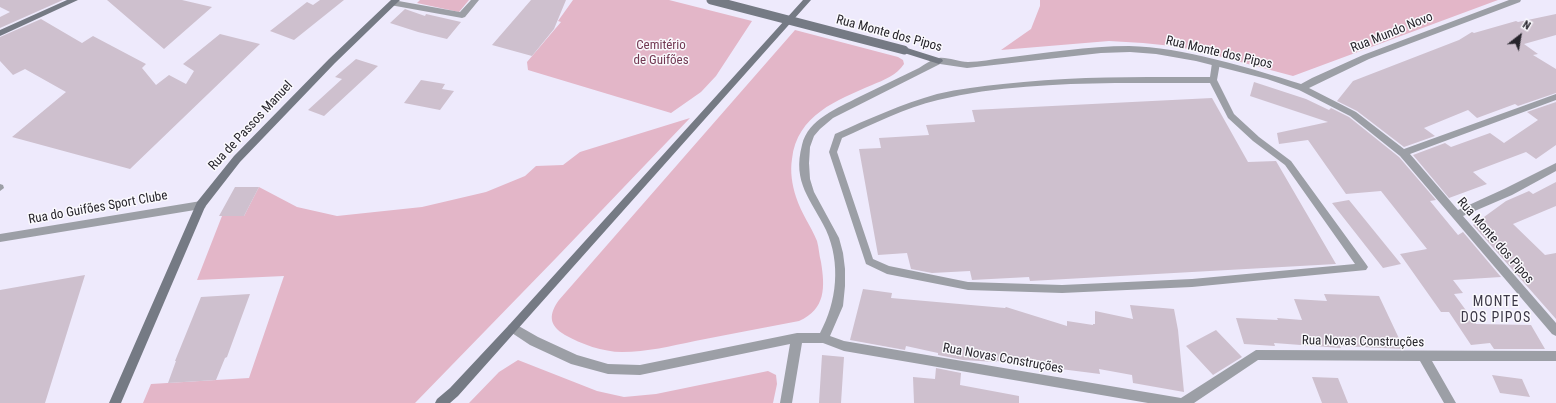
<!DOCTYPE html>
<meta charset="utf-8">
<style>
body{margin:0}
#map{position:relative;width:1556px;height:403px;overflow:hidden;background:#eeeafc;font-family:"Roboto Condensed",sans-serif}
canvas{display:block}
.north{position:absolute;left:1500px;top:16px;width:40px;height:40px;-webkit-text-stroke:3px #faf9fd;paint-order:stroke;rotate:31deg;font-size:11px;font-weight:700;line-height:16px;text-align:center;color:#27252c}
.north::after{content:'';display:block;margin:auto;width:14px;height:18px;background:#27252c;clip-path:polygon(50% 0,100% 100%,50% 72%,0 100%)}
</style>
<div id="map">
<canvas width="1556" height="403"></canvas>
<div class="north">N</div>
</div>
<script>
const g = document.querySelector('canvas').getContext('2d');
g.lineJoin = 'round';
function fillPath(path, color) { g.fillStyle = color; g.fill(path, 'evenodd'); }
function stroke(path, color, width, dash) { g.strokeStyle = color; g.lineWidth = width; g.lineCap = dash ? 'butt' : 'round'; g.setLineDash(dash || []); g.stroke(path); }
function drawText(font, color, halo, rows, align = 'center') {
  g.font = font + ' "Roboto Condensed",sans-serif'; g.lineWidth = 3; g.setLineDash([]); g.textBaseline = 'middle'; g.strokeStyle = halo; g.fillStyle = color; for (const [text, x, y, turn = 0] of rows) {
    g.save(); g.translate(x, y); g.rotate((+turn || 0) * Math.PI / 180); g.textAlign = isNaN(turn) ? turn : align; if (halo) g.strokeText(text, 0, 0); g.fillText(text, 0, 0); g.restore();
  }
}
fillPath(new Path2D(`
 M 420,0 L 469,0 L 459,12 L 417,3 Z
 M 573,0 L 669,0 L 752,21 L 716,76 L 701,92 L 671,113 L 528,70 L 527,62 L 561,22 L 558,21 Z
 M 1040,0 L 1498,0 L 1293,76 L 1199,51 L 1172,46 L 1143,43 L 1109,41 L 1001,50 L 1031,29 L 1040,6 Z
 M 795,30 L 898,57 L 903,60 L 904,64 C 897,75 884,80 872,85 C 837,100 797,115 792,159 C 790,172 792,184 796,197 C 801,213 811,226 817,241 C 819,248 819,255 821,262 C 825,287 826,309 799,321 C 764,328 729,334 695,341 C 671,346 647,352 622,352 C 603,352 581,344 565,335 C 548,325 549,314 559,300 Z
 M 690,118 L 557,257 L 415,403 L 143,403 L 151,384 L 249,378 L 284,276 L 197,280 L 222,216 L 244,216 L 259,187 L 297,207 L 337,216 L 422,207 L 486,192 L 525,176 L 536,166 L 563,165 L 580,152 Z
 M 518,360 L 597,391 L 624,397 L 656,394 L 768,371 L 776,375 L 777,384 L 773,403 L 469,403 L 499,372 Z`), '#e3b6c8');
fillPath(new Path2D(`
 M 0,0 L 63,0 L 0,28 L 0,17 L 10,12 L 0,7 Z
 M 107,0 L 182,0 L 212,7 L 164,49 Z
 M 320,0 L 344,0 L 294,40 L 270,31 L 307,2 L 313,5 Z
 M 531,0 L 566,0 L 554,29 L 532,56 L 492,45 Z
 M 405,9 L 425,16 L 426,14 L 461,22 L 447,39 L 418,32 L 390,23 Z
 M 1556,14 L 1556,35 L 1524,44 L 1538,54 L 1533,55 L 1556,69 L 1556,93 L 1518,106 L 1515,104 L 1477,118 L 1468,110 L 1424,128 L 1435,136 L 1404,147 L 1357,111 L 1337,101 L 1353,81 L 1459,40 L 1472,32 L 1474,33 L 1516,21 L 1518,22 Z
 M 41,19 L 82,43 L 93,36 L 146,64 L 142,68 L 156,85 L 169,75 L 186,84 L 194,71 L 183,64 L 220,34 L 260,44 L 130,169 L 12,137 L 66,92 L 25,69 L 13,75 L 0,61 L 0,37 Z
 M 356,59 L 378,66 L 324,116 L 308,110 L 342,79 L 335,77 Z
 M 421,80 L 445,84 L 442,89 L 454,91 L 440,110 L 404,103 Z
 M 1254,82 L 1306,99 L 1329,110 L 1331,108 L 1349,117 L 1399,157 L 1436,200 L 1430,201 L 1458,235 L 1463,232 L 1501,277 L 1453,280 L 1463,293 L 1454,294 L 1476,324 L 1531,325 L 1545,349 L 1494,349 L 1490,343 L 1471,345 L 1449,312 L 1441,312 L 1400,254 L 1427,249 L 1381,191 L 1346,194 L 1308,140 L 1279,144 L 1277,133 L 1328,122 L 1250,96 Z
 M 1212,98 L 1248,162 L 1276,161 L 1336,264 L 1030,281 L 1029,277 L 972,280 L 970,271 L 932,273 L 911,269 L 907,253 L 878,255 L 859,149 L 881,148 L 879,138 L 929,135 L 926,125 L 975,122 L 972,110 Z
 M 1556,102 L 1556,145 L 1536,159 L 1526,152 L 1473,172 L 1487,184 L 1449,198 L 1413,155 L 1445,143 L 1451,147 L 1490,133 L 1504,143 L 1538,120 L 1527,112 Z
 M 1556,182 L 1556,206 L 1513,224 L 1545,255 L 1556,253 L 1556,319 L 1473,225 L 1506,201 L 1529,191 L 1533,194 Z
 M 235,187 L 259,187 L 244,216 L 219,216 Z
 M 1349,200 L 1401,264 L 1383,268 L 1332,203 Z
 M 85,275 L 45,403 L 0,403 L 0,290 Z
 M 863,289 L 892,293 L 891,298 L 1005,308 L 1006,307 L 1067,326 L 1067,321 L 1093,325 L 1093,324 L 1095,324 L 1095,311 L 1133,319 L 1130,305 L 1174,309 L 1178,330 L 1184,392 L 1133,383 L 1132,375 L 1099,369 L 1100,374 L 997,361 L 996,362 L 963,360 L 938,355 L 938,353 L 906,346 L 905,350 L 850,340 Z
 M 250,294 L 227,357 L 225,358 L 216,380 L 168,383 L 176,361 L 175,361 L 201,297 Z
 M 1324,294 L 1379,296 L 1404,349 L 1340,346 L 1341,348 L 1274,343 L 1275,346 L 1244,344 L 1236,318 L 1278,320 L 1277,318 L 1302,320 L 1294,299 L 1327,301 Z
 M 1216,330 L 1242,357 L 1213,375 L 1186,346 Z
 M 822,355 L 844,357 L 841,403 L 819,403 Z
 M 936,368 L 961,373 L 960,385 L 1019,396 L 1019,403 L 914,403 L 913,377 L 935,379 Z
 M 1492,375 L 1522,379 L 1530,397 L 1500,393 Z
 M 1312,377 L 1338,378 L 1348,403 L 1322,403 Z`), '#cec0ce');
fillPath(new Path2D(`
 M 1216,60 L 1220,63 L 1217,80 L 1234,114 L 1259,137 L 1291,161 L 1366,264 L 1368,267 L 1366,270 L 1192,287 L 1062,293 L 968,290 L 887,274 L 866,264 L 829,152 L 835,134 C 868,119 902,104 937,94 C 959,89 981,86 1003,84 C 1072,76 1141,77 1210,77 L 1212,63 ZM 1115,83 L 1210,83 L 1228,118 L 1253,141 L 1285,165 L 1355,264 L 1192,279 L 1062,285 L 968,282 L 889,266 L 873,259 L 837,152 L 842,138 C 873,124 905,108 938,100 C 996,86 1056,84 1115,83 Z
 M 0,184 L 3,185 L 4,188 L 0,191 Z`), '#9c9fa6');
fillPath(new Path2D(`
 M 393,0 L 460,12 L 471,0 L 479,0 L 465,17 L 462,18 L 390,5 L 389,3 Z
 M 1509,0 L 1521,0 L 1520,2 L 1369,59 L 1309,88 L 1356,112 L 1404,149 L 1556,94 L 1556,100 L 1410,154 L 1458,210 L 1504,189 L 1556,163 L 1556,171 L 1512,195 L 1463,216 L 1556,323 L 1556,336 L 1552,334 L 1400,156 L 1350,116 L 1299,90 L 1267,79 L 1196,61 L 1156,54 L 1130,52 L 1101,53 L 967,68 L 940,64 L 833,118 L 820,129 L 814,136 L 810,147 L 809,163 L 810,179 L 814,192 L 839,238 L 843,253 L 845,269 L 845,286 L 843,306 L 830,336 L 844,341 L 1181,398 L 1256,350 L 1556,351 L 1556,361 L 1432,361 L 1456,403 L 1444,403 L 1420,361 L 1258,360 L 1194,403 L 1148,403 L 844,351 L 823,343 L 802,343 L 792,403 L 780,403 L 790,344 L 640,375 L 608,374 L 571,364 L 530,345 L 509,331 L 507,328 L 509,325 L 513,323 L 517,325 L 538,337 L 577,355 L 608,364 L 640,365 L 797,333 L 820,333 C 837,302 841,263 826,230 C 811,199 792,183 802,145 C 808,119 838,108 859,97 C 879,87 899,78 919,68 C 924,65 932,59 939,58 C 948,57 958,62 968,62 C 980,62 992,59 1004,58 C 1046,53 1088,46 1129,46 C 1182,47 1250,68 1301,84 L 1312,78 L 1363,55 Z
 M 201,201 L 205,202 L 206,205 L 205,208 L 201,209 L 0,242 L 0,234 Z`), '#9c9fa6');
fillPath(new Path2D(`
 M 67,0 L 78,0 L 0,36 L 0,30 Z
 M 391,0 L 400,0 L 335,63 L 240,162 L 205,207 L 121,403 L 109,403 L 197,202 L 234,156 L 329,59 Z
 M 803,0 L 811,0 L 458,396 L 450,403 L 435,403 L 437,399 L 450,388 L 509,325 Z
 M 904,47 L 942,59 L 943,61 L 939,64 L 901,52 L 900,50 Z`), '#757a84');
stroke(new Path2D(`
 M 711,0 L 904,50`), '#757a84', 9);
drawText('13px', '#27252c', '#faf9fd', [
 ["Rua Mundo Novo",1392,33,-22],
 ["Rua Monte dos Pipos",889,34,15],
 ["Rua Monte dos Pipos",1219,53,13],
 ["Rua de Passos Manuel",251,126,-47],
 ["Rua do Guifões Sport Clube",98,208,-10],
 ["Rua Monte dos Pipos",1495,241,49],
 ["Rua Novas Construções",1363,342,1],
 ["Rua Novas Construções",1003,359,10]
]);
drawText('13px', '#733953', '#faf9fd', [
 ["Cemitério",661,46],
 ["de Guifões",661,61]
]);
g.letterSpacing = '1px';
drawText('14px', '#3c3847', '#faf9fd', [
 ["MONTE",1496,302],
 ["DOS PIPOS",1496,318]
]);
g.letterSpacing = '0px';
</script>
